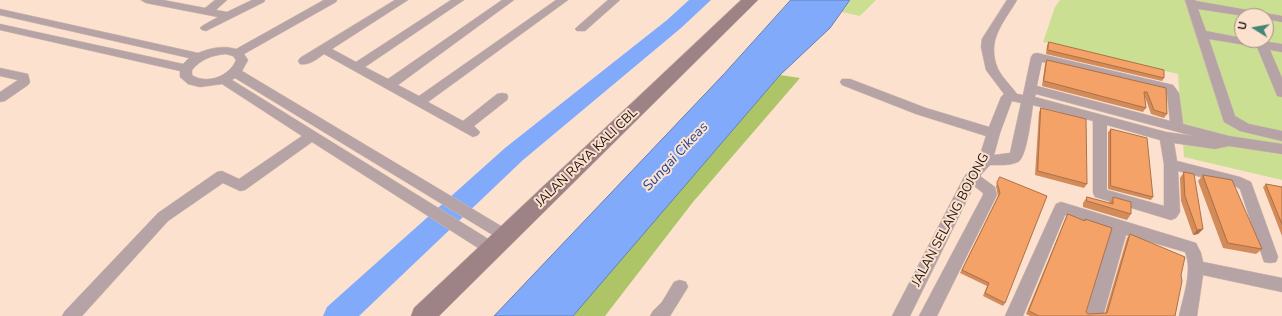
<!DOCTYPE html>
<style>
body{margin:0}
#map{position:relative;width:1282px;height:316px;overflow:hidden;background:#fce1cf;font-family:"Nunito Sans",sans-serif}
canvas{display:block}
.north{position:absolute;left:1234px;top:8px;width:40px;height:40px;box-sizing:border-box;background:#fce1cf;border:1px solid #a59082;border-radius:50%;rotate:281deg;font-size:11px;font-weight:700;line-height:16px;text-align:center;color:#22160e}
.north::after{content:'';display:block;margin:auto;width:14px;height:18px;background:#448676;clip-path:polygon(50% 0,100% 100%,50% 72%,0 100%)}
</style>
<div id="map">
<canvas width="1282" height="316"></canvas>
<div class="north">U</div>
</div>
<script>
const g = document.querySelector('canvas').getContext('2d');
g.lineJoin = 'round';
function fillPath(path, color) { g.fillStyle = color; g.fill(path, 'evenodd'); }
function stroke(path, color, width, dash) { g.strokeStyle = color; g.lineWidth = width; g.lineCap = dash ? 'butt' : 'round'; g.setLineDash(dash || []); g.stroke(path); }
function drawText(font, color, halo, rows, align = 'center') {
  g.font = font + ' "Nunito Sans",sans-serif'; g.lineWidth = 4; g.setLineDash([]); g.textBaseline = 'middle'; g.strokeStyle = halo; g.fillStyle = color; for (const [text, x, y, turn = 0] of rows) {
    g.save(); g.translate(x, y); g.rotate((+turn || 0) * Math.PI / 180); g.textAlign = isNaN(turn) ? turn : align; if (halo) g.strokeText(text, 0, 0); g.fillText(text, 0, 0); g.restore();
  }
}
fillPath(new Path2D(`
 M 851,0 L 876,0 L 860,16 L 842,12 Z
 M 1060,0 L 1282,0 L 1282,180 L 1184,157 L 1178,74 L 1043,42 L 1055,7 ZM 1242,16 L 1266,16 L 1266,40 L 1242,40 Z`), '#cbdf93');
fillPath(new Path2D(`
 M 780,75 L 800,78 L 693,202 L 605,316 L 572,316 Z`), '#aec567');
const water = new Path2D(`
 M 791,0 L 850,0 L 830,28 L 780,75 L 573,316 L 494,316 L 724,74 Z`);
fillPath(water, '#81abfa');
stroke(water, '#647eb3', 1);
fillPath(new Path2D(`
 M 689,0 L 711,0 L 681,28 L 523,160 L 359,316 L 323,316 L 327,307 L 505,148 L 667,20 Z`), '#81abfa');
const street = new Path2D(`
 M 141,0 L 163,0 L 205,8 L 215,0 L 227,0 L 216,10 L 227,12 L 252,0 L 265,0 L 264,2 L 206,31 L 202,30 L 200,28 L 202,26 L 218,17 L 146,3 Z
 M 324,0 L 337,0 L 336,2 L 244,54 L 248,60 L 242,71 L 511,232 L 514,236 L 511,240 L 506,242 L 501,240 L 235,78 L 232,80 L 498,245 L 500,249 L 498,253 L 492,255 L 486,253 L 312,142 L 245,190 L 240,191 L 223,183 L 168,221 L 82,316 L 62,316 L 65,311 L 158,213 L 217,172 L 222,171 L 239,179 L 302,136 L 222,84 L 200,87 L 188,84 L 180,77 L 180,71 L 0,30 L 0,24 L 183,64 L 189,58 L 0,15 L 0,9 L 198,53 C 210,48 223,45 236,49 ZM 226,54 L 233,56 L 236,60 C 230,76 207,85 192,75 L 192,70 C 201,59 213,55 226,54 Z
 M 395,0 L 408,0 L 332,49 L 356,62 L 451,0 L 464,0 L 365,67 L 388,79 L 502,0 L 514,0 L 398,85 L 419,96 L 556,0 L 568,0 L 428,102 L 463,121 L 497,94 L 502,93 L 507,94 L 508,97 L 507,100 L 474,126 L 480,132 L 478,135 L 473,137 L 324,54 C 317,59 309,66 300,64 L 298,61 L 300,58 Z
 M 608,0 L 620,0 L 585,31 L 577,31 L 575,29 L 577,27 Z
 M 1007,0 L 1017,0 C 1003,24 986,40 998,69 C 1002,77 1011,86 1017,94 L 1023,95 L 1031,57 L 1033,54 L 1037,53 L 1173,85 L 1179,93 L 1183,124 L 1229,136 L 1282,144 L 1282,154 L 1229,146 L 1215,149 L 1174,143 L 1177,161 L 1240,177 L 1251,182 L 1278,257 L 1276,262 L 1270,263 L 1264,262 L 1240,189 L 1235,186 L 1178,171 L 1180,212 L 1176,218 L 1171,220 L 1095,197 L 1093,193 L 1093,121 L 1033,105 C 1031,117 1027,157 1018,162 C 1010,166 998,165 990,165 L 980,176 L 995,187 L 997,195 L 937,316 L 919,316 L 983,195 L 983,193 L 974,186 L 910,316 L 892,316 L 964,177 L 979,158 L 986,136 L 916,114 L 842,85 L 840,82 L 842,79 L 850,79 L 926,108 L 989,127 L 1001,97 L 1004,94 L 986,70 L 981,47 L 982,39 ZM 1042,62 L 1165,91 L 1167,94 L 1170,121 L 1037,86 ZM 1036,94 L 1193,136 L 1166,132 L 1035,97 ZM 1012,101 L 1021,103 L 1010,153 L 994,155 L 1000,133 ZM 1107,125 L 1160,140 L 1164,164 L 1164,206 L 1107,190 Z
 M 1185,0 L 1195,0 L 1196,1 L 1282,16 L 1282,22 L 1266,19 L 1266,16 L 1244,16 L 1198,9 L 1206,31 L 1242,38 L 1242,40 L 1256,40 L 1282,44 L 1282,52 L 1270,50 L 1282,78 L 1282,97 L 1277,96 L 1276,93 L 1257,47 L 1209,39 L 1235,116 L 1249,124 L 1282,131 L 1282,141 L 1240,131 L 1224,122 Z
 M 0,68 L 28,74 L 30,82 L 28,85 L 5,101 L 0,102 L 0,92 L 18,80 L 0,76 Z
 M 1061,202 L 1196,243 L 1201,253 L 1203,262 L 1282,278 L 1282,292 L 1203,275 L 1197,316 L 1179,316 C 1183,297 1193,270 1185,252 L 1126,235 L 1103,316 L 1085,316 L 1111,230 L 1065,215 L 1023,316 L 1005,316 L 1054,208 L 1056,204 Z
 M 680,280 L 686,282 L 688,287 L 670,316 L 650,316 L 653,311 L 662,302 L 674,282 Z`);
const secondary = new Path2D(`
 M 741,0 L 758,0 L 439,316 L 411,316 L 414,308 Z`);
stroke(street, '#d5bcac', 1);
stroke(secondary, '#d5bcac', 1);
fillPath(street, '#b6a3a6');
fillPath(secondary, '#9d8286');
fillPath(new Path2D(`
 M 1049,42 L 1164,78 L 1162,81 L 1046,54 L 1047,45 Z
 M 1047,60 L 1166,88 L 1167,114 L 1164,118 L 1151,114 L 1145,97 L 1146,108 L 1143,112 L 1042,86 L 1045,64 Z
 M 1041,108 L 1087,184 L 1084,188 L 1035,175 L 1039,112 Z
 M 1111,129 L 1153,197 L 1151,200 L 1108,189 L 1108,132 Z
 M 1184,172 L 1203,229 L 1198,234 L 1193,235 L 1181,201 L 1180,178 Z
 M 1203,175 L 1262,249 L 1256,254 L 1223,248 L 1198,181 Z
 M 1000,177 L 1005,303 L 1003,306 L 983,296 L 987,286 L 960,273 L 998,196 L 996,186 Z
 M 1266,184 L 1282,187 L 1282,236 L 1263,187 Z
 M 1087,197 L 1109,203 L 1113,197 L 1131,214 L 1127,220 L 1083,207 L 1083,203 Z
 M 1068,214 L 1084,221 L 1085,219 L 1086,312 L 1088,314 L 1105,313 L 1127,238 L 1130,234 L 1181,275 L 1175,316 L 1030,316 L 1026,314 L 1066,217 Z`), '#d28b59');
fillPath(new Path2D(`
 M 1203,229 L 1198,234 L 1193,235 L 1197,230 Z`), '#ab7148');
const building = new Path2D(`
 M 1049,42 L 1164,70 L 1164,78 L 1048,50 Z
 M 1047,60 L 1166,88 L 1167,114 L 1154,110 L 1147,92 L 1144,92 L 1146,108 L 1044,81 Z
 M 1041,108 L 1086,119 L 1087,184 L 1038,171 Z
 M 1111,129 L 1147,138 L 1153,197 L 1111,186 Z
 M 1184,172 L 1194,174 L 1203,229 L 1197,230 L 1185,196 Z
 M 1203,175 L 1232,180 L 1262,249 L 1228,243 Z
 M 1000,177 L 1047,196 L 1005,303 L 985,293 L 989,283 L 962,270 L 1000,193 L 997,183 Z
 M 1266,184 L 1282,187 L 1282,224 Z
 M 1087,197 L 1113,204 L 1113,197 L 1131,202 L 1131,214 L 1087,201 Z
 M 1068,214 L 1085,221 L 1085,219 L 1112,228 L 1086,312 L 1088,314 L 1107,313 L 1130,234 L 1185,257 L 1181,275 L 1182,281 L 1175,316 L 1039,316 L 1029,311 Z`);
fillPath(building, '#f4a267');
stroke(building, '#ab7148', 1);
drawText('13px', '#22160e', '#fce1cf', [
 ["JALAN RAYA KALI CBL",587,158,-44],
 ["JALAN SELANG BOJONG",951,220,-62]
]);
drawText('italic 14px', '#19449e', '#fce1cf', [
 ["Sungai Cikeas",676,157,-47]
]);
</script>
